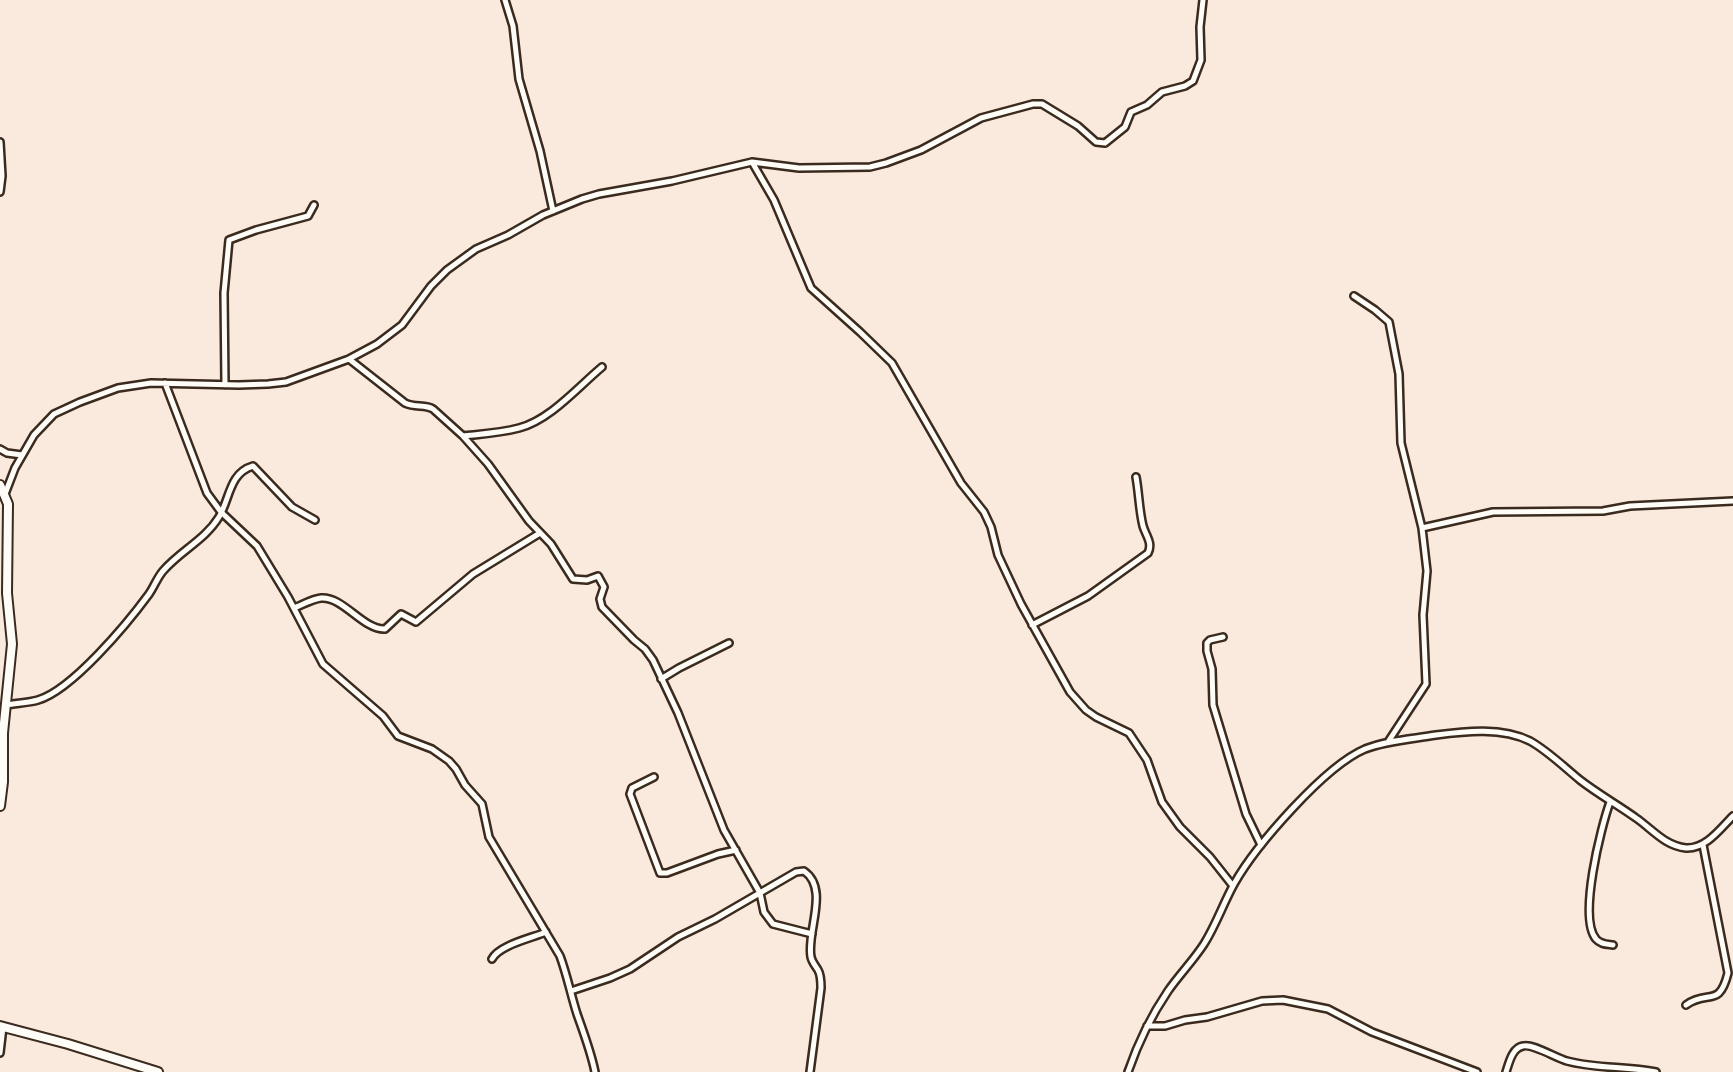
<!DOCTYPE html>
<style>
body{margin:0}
canvas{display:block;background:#f9eadd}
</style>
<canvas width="1733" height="1072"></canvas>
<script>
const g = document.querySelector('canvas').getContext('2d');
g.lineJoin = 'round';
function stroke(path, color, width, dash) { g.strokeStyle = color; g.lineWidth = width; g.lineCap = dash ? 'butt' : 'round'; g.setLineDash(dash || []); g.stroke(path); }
const street = new Path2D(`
 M 505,0 L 513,26 L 519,79 L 540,151 L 553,211
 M 0,142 L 2,176 L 0,192
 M 752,162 L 774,200 L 811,288 L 860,332 L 892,363 L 961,483 L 984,512 L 991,527 L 998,555 L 1021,604 L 1070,692 L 1086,710 L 1096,717 L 1129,733 L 1147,760 L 1162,802 L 1180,827 L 1210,857 L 1233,886
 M 1354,296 L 1375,310 L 1389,322 L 1399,374 L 1401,443 L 1422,528 L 1427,571 L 1423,615 L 1426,684 L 1388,742
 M 349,359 L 405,403 C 415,408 425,404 433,409 L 463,436 L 488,464 L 529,521 L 551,544 L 573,579 L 587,580 L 598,576 L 604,587 L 600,599 L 602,607 L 634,640 L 645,649 L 653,660 L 678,713 L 724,830 L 760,893 L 764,912 L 773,924 L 812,934
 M 165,383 L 207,493 L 221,512 L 257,546 L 288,597 L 323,664 L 383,716 L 398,736 L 432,749 L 449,761 L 456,769 L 465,785 L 482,804 L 489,837 L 560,956 C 567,975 571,995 577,1014 C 584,1034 591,1052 595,1072
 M 225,385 L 224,293 L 229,240 L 256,230 L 308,216 L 314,205
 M 463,436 C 482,434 500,433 519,428 C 550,420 578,387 602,367
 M 0,449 L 7,453 L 22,455
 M 5,494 L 15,468 L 34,435 L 54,414 L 80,402 L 118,388 L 151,383 L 239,385 L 268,384 L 286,382 L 349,359 L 377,344 L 402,325 L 431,286 L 447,270 L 476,249 L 508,235 L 543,215 L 582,199 L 599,194 L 672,181 L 752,162 L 799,168 L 870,167 L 886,163 L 921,150 L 981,118 L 1033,104 L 1042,104 L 1078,126 L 1096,142 L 1105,143 L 1125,127 L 1131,112 L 1147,105 L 1162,92 L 1185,86 L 1193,81 L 1201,60 L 1200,27 L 1203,0
 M 1422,528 L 1493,512 L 1603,511 L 1630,506 L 1733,501
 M 294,608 C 302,605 312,599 321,598 C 343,596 363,630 385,629 L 401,614 L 416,622 L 473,574 L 540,533
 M 1032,625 L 1088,596 L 1148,553 C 1153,543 1146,536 1143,526 C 1139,510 1139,493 1136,477
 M 1223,637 L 1210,640 L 1207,643 L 1207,651 L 1212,669 L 1213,705 L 1246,814 L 1261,845
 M 661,679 L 679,668 L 729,643
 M 6,705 C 16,703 28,703 38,700 C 72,690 127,624 149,594 C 154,587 157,578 163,571 C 180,551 205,540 219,517 C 230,499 229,473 253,466 L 292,507 L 315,520
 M 654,777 L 632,788 L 630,794 L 660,873 L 667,873 L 718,854 L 736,850
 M 1610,802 C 1601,827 1578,918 1596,939 C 1600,944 1606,944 1613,945
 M 492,959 C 499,945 532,938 546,932
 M 571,991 L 610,978 L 630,969 L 678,937 L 715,919 L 796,872 L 804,871 C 830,889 806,932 811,957 C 812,962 815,965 818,970 C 821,975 821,982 821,988 L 810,1072
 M 1686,1005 C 1708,989 1719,1009 1728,973 L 1703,845
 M 1147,1026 L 1165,1026 L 1185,1020 L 1207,1017 L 1262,1001 L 1283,1000 L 1328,1009 L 1372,1032 L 1477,1072
 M 0,1053 L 3,1027
 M 1128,1072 C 1138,1043 1151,1016 1168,991 C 1179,975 1193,961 1204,944 C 1216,925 1223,904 1234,884 C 1256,845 1325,766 1365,749 C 1388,740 1413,739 1436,735 C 1466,731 1502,727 1530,741 C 1548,751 1564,767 1580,780 C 1598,794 1618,805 1636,818 C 1652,829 1665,846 1686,848 C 1706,849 1720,829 1733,816
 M 1506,1072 C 1509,1063 1512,1048 1523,1046 C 1532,1043 1556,1058 1567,1061 C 1597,1069 1626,1066 1656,1072`);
const secondary = new Path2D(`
 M 0,485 L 8,504 L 7,593 L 12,644 L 3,733 L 3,782 L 0,806
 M 0,1026 L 68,1044 L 158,1072`);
stroke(street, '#3b2a1e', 10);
stroke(secondary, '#3b2a1e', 12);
stroke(street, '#fdfcf7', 5);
stroke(secondary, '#fdfcf7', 8);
</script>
